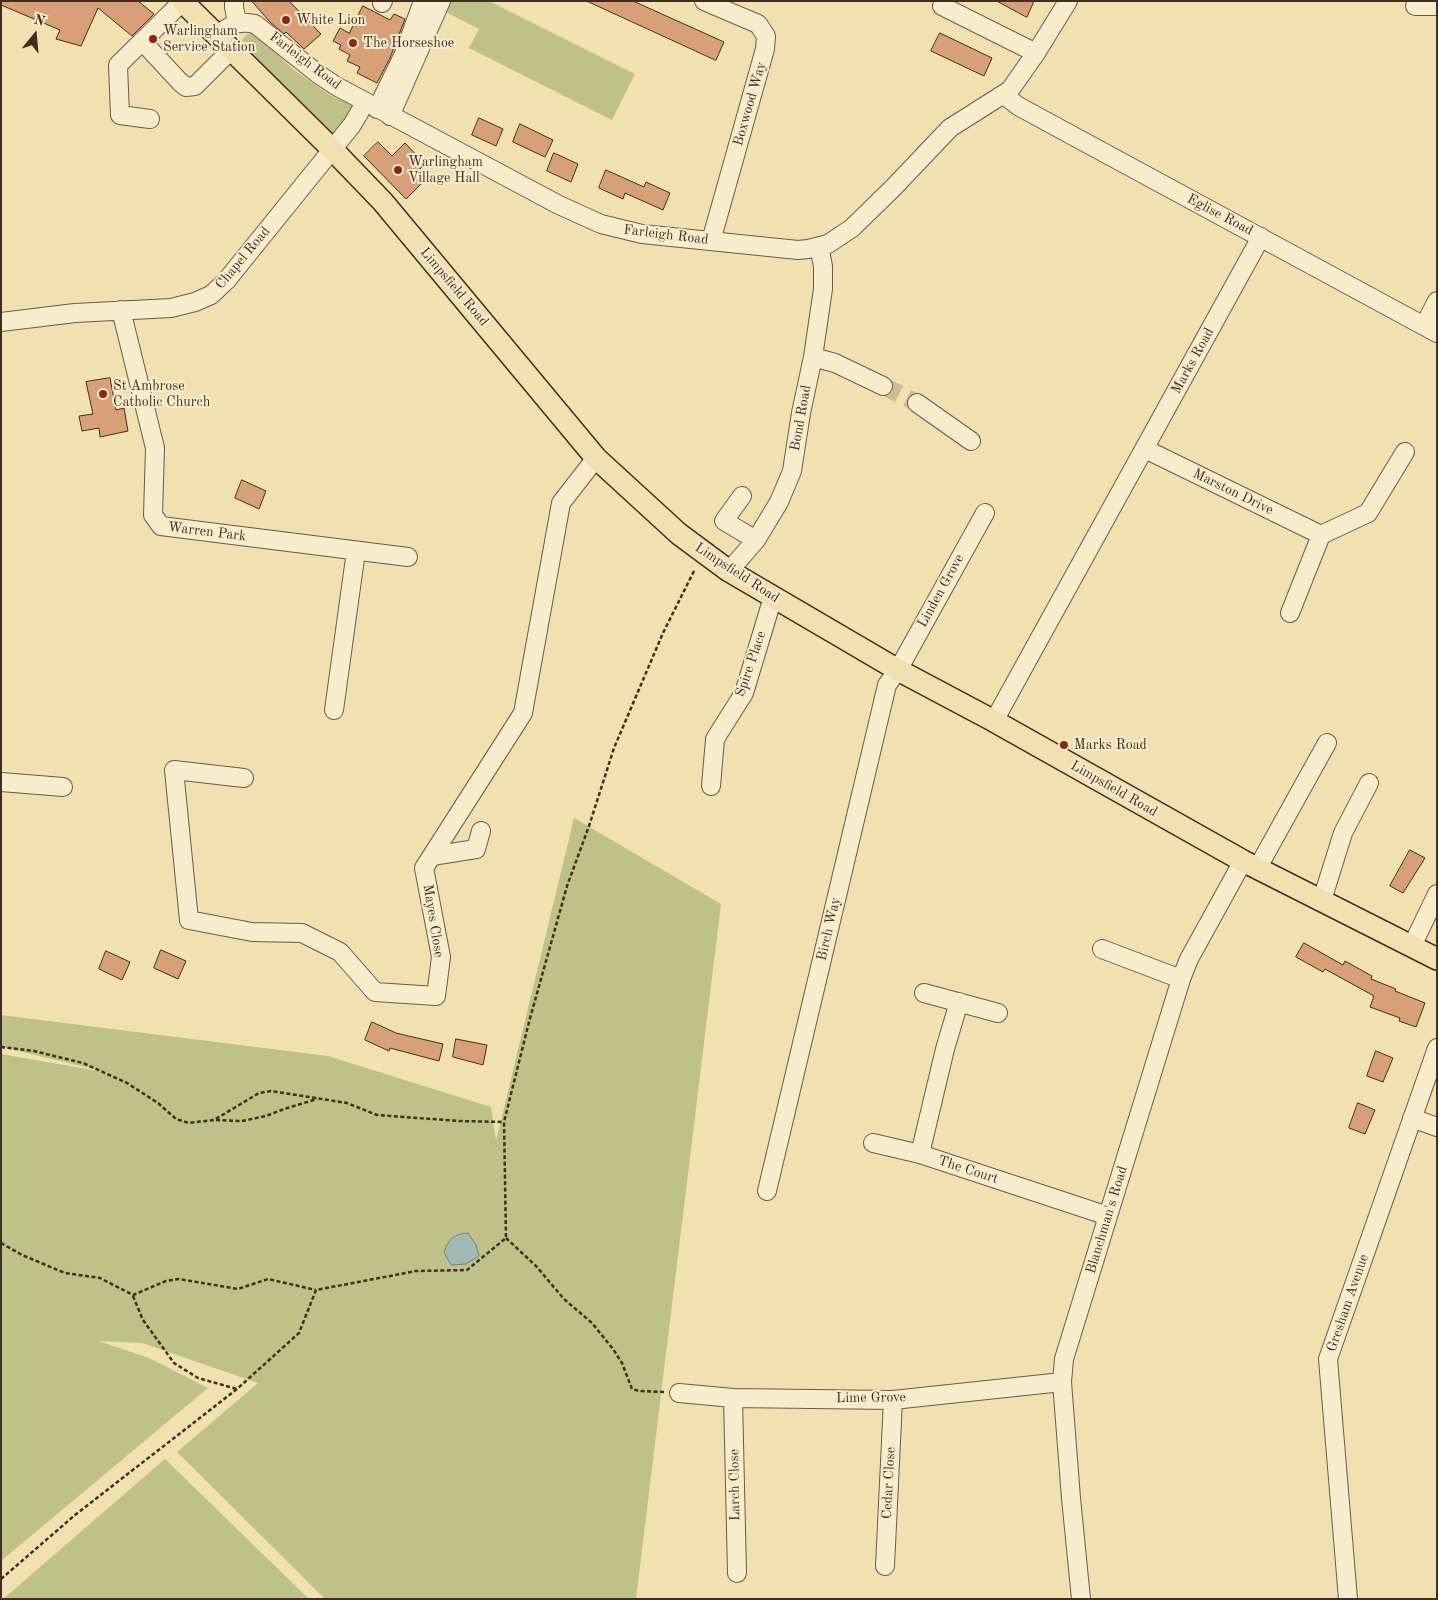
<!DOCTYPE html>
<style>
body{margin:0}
#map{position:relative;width:1438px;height:1600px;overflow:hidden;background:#f2e1b0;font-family:"Old Standard TT",serif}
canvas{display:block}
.frame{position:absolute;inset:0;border:2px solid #402d24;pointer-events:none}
.north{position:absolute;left:10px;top:10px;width:50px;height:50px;-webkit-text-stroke:4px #f7eccc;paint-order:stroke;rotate:17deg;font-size:14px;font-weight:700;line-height:20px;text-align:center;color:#402d24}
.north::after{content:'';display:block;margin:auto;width:18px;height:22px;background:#402d24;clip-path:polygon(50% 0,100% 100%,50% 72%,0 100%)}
</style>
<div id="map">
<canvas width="1438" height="1600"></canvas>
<div class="frame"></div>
<div class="north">N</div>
</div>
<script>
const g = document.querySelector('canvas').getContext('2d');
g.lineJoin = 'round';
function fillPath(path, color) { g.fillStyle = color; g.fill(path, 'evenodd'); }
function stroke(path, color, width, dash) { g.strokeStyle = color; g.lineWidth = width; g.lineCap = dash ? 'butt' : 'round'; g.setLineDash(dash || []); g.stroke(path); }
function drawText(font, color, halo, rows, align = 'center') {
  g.font = font + ' "Old Standard TT",serif'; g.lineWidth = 4; g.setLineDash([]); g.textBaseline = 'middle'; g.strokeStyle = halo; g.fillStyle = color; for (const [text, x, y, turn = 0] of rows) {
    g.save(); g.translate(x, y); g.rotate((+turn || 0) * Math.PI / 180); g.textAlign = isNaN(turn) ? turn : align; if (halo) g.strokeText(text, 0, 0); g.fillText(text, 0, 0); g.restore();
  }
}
fillPath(new Path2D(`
 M 449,1 L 489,1 L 635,74 L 612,120 L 469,48 L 479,29 L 444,11 Z
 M 253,32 L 267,39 L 283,60 L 295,71 L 330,95 L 354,106 L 354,108 L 336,133 L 331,133 L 247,51 L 242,40 L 246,35 Z
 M 574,818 L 721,904 L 636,1599 L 325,1599 L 177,1452 L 258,1383 L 142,1343 L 98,1341 L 149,1358 L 208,1388 L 1,1561 L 1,1054 L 110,1073 L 6,1048 L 1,1049 L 1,1015 L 328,1056 L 491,1107 L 496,1141 Z
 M 165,1459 L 309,1599 L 3,1599 Z`), '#bec288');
const water = new Path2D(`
 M 468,1233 L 476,1245 L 479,1256 L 466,1264 L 451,1265 L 444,1252 C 449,1239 453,1234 468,1233 Z`);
fillPath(water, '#a1bab7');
stroke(water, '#7a827c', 1);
const building = new Path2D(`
 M 1,1 L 138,1 L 154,14 L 132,36 L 98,8 L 81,46 L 56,39 L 60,30 L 1,5 Z
 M 252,1 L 289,1 L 321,34 L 304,49 L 286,32 L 284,34 L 270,22 Z
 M 587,1 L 633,1 L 724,42 L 716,60 Z
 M 997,1 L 1034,1 L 1027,17 Z
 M 363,6 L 390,20 L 394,14 L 405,19 L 390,58 L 377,83 L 357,73 L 360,67 L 347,61 L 350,55 L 339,49 L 341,45 L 333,41 L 340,28 L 349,33 Z
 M 940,33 L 992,58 L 984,76 L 931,51 Z
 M 479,118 L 503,129 L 496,146 L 472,135 Z
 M 520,124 L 553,140 L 545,157 L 513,142 Z
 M 378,142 L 392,156 L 405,143 L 425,164 L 413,176 L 421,184 L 406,199 L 364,156 Z
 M 554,153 L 578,164 L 571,182 L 547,171 Z
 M 606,170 L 644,187 L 646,182 L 670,193 L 663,210 L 625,193 L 623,199 L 599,188 Z
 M 110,378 L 116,410 L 124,408 L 128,431 L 100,437 L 99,428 L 82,431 L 79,416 L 93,414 L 86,382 Z
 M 242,480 L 266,491 L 259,509 L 235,498 Z
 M 1410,850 L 1425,858 L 1403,893 L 1390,886 Z
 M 1304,943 L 1343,965 L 1345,961 L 1372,976 L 1371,979 L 1396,989 L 1395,991 L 1425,1003 L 1416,1027 L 1399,1021 L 1400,1018 L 1370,1007 L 1374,996 L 1325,969 L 1323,972 L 1296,957 Z
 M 161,950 L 186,961 L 178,979 L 154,968 Z
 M 106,951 L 130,962 L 122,980 L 99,969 Z
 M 372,1022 L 396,1033 L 443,1044 L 439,1061 L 390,1048 L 389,1051 L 365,1040 Z
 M 456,1039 L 487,1045 L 483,1065 L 453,1057 Z
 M 1376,1051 L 1393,1058 L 1383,1082 L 1367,1076 Z
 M 1358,1103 L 1375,1110 L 1365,1134 L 1349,1128 Z`);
fillPath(building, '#d8a078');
stroke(building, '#402d24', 1);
stroke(new Path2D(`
 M 883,386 L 917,403`), '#cebd94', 18, [18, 9]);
const minor = new Path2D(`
 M 234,1 L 234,7 L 237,23
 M 704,1 L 758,24 L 766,36 L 765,49 L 711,241
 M 382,3 L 383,1
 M 942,6 L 1036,53
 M 1415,6 L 1437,6
 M 217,36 C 229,25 239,20 255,24 L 318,74 L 336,86 L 559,205 L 601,224 L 642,234 L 798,250 L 808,249 L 828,244 L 852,228 L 893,188 L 950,128 L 1010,90 L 1036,53 L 1068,1
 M 142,41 L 180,82 L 186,87 L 195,86 L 231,50
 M 1004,95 L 1018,106 L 1064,131 L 1437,333
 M 377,109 L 403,56 L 423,1
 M 390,116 L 441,1
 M 150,119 L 120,115 L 118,65 L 182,2
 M 121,310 L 155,448 L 153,515 L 161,526 L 408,557
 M 1,322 L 75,313 L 171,308 L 195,302 L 211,295 L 226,281 L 352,125 L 365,103
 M 1424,326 L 1437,301
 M 813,357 L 835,363 L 883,386
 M 917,403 L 971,441
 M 1145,449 L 1321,535 L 1368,513 L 1405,452
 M 742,496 L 724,521 L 756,540
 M 729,571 L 756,540 L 779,502 L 792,471 L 801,413 L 813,357 L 823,289 L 823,266 L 819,246
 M 1290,613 L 1321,535
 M 334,710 L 356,551
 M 994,721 L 1261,237
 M 244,778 L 174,770 L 189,920 L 252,932 L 302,933 L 340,952 L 375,992 L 436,996 L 441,957 L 424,868 L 523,713 L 561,503 L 596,458
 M 1,782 L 63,787
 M 711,786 L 715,739 L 744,693 L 773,597
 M 432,856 L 476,849 L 481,831
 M 1257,869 L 1327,743
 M 1322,900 L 1343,833 L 1369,783
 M 1412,946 L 1437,894
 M 1102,949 L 1181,979
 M 924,993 L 998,1013
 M 959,1002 L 945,1049 L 920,1154 L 1108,1216
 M 1412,1118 L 1437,1127
 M 873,1143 L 920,1154
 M 767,1191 L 887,685 L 898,670 L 985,513
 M 679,1393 L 733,1398 L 893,1400 L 1062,1382
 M 733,1398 L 737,1573
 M 885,1566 L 893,1400
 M 1081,1599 L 1071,1498 L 1062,1382 L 1064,1359 L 1181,979 L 1189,959 L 1243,861
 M 1348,1599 L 1328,1359 L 1437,1048`);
const major = new Path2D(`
 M 182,1 L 332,149 L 383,202 L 596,458 L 679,534 L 729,571 L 898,670 L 994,721 L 1243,861 L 1437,959`);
stroke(minor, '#6c5a47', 20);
stroke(major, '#402d24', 24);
stroke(new Path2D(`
 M 1,1047 L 34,1051 L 83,1063 L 127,1083 L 158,1103 L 176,1119 L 189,1123 L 214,1120 L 259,1093 L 271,1091 L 347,1103 L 377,1115 L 459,1121 L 504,1122
 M 216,1120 L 242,1121 L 266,1116 L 284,1109 L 317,1099
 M 506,1238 L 536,1266 L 564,1299 L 592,1323 L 613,1349 L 622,1363 L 632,1389 L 639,1391 L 664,1392
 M 1,1243 L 22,1255 L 65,1273 L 100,1278 L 133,1295 L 166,1281 L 179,1279 L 238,1289 L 268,1279 L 316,1290
 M 133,1296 L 143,1320 L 174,1363 L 198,1378 L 237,1389
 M 1,1579 L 75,1515 L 237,1389 L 299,1333 L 316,1290 L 416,1271 L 467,1270 L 506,1238 L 504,1122 L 529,1022 L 567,886 L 589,826 L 614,748 L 663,633 L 695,569`), '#402d24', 2.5, [4, 2.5]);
stroke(minor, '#f7eccc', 18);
stroke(major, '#f2e1b0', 21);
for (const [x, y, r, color] of [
 [286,20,5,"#8f2418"],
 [153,39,5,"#8f2418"],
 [353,43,5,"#8f2418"],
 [398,170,5,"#8f2418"],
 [103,394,5,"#8f2418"],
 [1064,745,5,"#8f2418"]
]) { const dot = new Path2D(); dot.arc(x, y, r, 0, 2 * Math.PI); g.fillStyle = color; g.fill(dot); stroke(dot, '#f7eccc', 2); }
drawText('14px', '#402d24', '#f7eccc', [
 ["White Lion",296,20],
 ["Warlingham",163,31],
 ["Service Station",163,47],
 ["The Horseshoe",363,43],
 ["Warlingham",408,162],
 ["Village Hall",408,178],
 ["St Ambrose",113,386],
 ["Catholic Church",113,402],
 ["Marks Road",1074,745]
], 'left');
drawText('14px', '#402d24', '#f7eccc', [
 ["Farleigh Road",305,61,37],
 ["Boxwood Way",750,104,-74],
 ["Eglise Road",1220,215,28],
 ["Farleigh Road",666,235,7],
 ["Chapel Road",243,258,-50],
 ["Limpsfield Road",454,287,50],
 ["Marks Road",1193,361,-61],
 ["Bond Road",801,418,-80],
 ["Marston Drive",1233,492,26],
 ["Warren Park",207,532,7],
 ["Limpsfield Road",737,573,33],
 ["Linden Grove",941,591,-61],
 ["Spire Place",751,664,-71],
 ["Limpsfield Road",1114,789,30],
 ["Mayes Close",433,921,81],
 ["Birch Way",829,929,-77],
 ["The Court",968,1170,18],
 ["Blanchman's Road",1107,1220,-73],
 ["Gresham Avenue",1348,1303,-71],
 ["Lime Grove",871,1398,-1],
 ["Cedar Close",889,1483,-87],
 ["Larch Close",735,1485,-91]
]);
</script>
